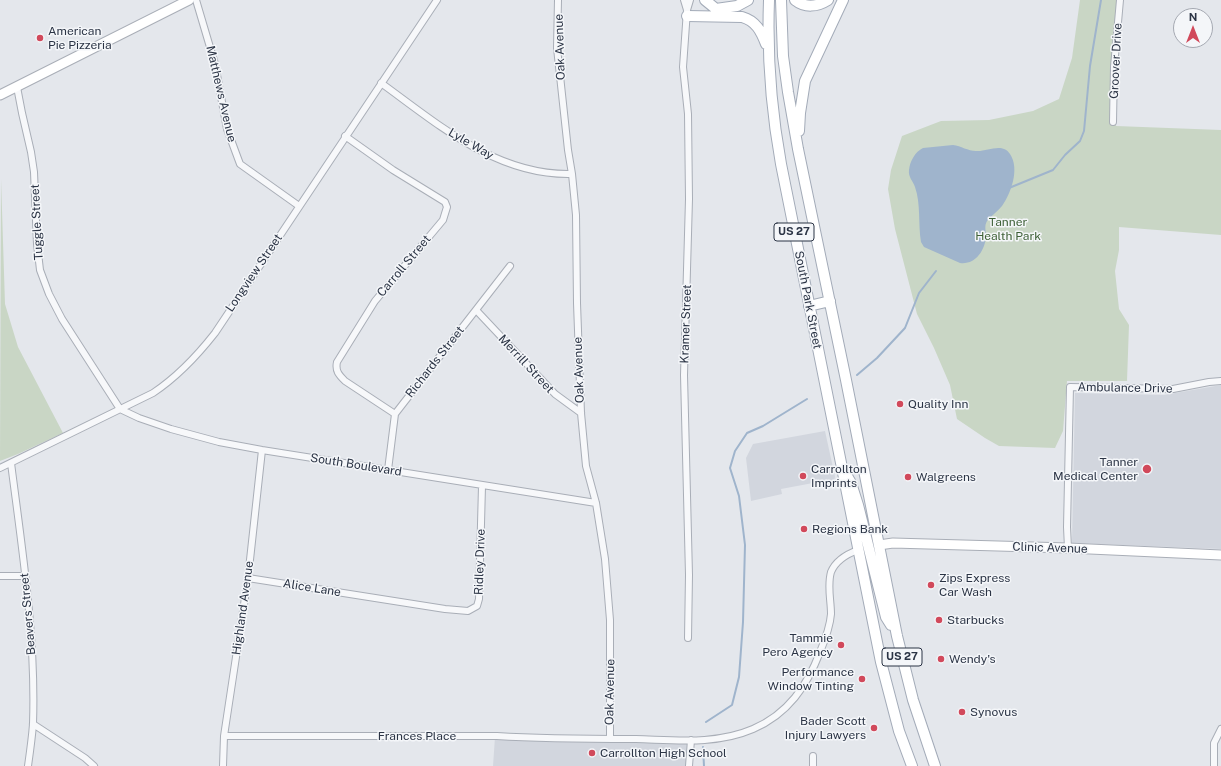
<!DOCTYPE html>
<style>
body{margin:0}
#map{position:relative;width:1221px;height:766px;overflow:hidden;background:#e4e7ec;font-family:"Public Sans",sans-serif}
canvas{display:block}
.north{position:absolute;left:1173px;top:8px;width:40px;height:40px;box-sizing:border-box;background:#f4f6f9;border:1px solid #a4a8b1;border-radius:50%;rotate:0deg;font-size:11px;font-weight:700;line-height:16px;text-align:center;color:#2b3445}
.north::after{content:'';display:block;margin:auto;width:14px;height:18px;background:#d1495b;clip-path:polygon(50% 0,100% 100%,50% 72%,0 100%)}
</style>
<div id="map">
<canvas width="1221" height="766"></canvas>
<div class="north">N</div>
</div>
<script>
const g = document.querySelector('canvas').getContext('2d');
g.lineJoin = 'round';
function fillPath(path, color) { g.fillStyle = color; g.fill(path, 'evenodd'); }
function stroke(path, color, width, dash) { g.strokeStyle = color; g.lineWidth = width; g.lineCap = dash ? 'butt' : 'round'; g.setLineDash(dash || []); g.stroke(path); }
function drawText(font, color, halo, rows, align = 'center') {
  g.font = font + ' "Public Sans",sans-serif'; g.lineWidth = 3; g.setLineDash([]); g.textBaseline = 'middle'; g.strokeStyle = halo; g.fillStyle = color; for (const [text, x, y, turn = 0] of rows) {
    g.save(); g.translate(x, y); g.rotate((+turn || 0) * Math.PI / 180); g.textAlign = isNaN(turn) ? turn : align; if (halo) g.strokeText(text, 0, 0); g.fillText(text, 0, 0); g.restore();
  }
}
fillPath(new Path2D(`
 M 1221,385 L 1221,549 L 1072,543 L 1075,393 L 1164,395 Z
 M 825,431 L 835,477 L 833,484 L 829,486 L 814,488 L 813,483 L 781,489 L 782,494 L 751,501 L 746,458 L 753,444 Z
 M 495,737 L 691,740 L 689,766 L 493,766 Z`), '#d2d6de');
fillPath(new Path2D(`
 M 1080,0 L 1120,0 L 1112,47 L 1113,94 L 1116,126 L 1221,130 L 1221,235 L 1119,227 L 1119,250 L 1115,271 L 1119,309 L 1129,325 L 1127,381 L 1067,381 L 1063,431 L 1055,448 L 999,446 L 985,438 L 957,419 L 950,385 L 934,348 L 917,314 L 895,229 L 888,189 L 891,170 L 902,136 L 941,121 L 989,120 L 1033,111 L 1059,99 L 1072,58 Z
 M 1,179 L 5,304 L 18,347 L 63,433 L 18,454 L 0,461 Z`), '#c9d6c5');
fillPath(new Path2D(`
 M 953,145 C 961,146 968,151 976,151 C 987,152 1002,142 1010,154 C 1020,169 1011,193 1002,206 C 998,211 991,216 987,221 C 984,226 986,231 986,236 C 985,251 975,265 960,263 L 924,247 L 921,242 C 918,224 921,204 915,187 C 913,181 908,177 909,170 C 910,161 915,152 923,148 Z`), '#9fb4cc');
stroke(new Path2D(`
 M 1009,188 L 1053,170 L 1065,155 L 1080,141 L 1084,131 L 1090,66 L 1101,0
 M 857,375 L 877,358 L 905,328 L 919,293 L 936,271
 M 706,722 L 732,705 L 739,677 L 743,622 L 745,545 L 739,496 L 730,468 L 735,451 L 747,433 L 763,426 L 807,399
 M 703,747 L 704,766`), '#9fb4cc', 2);
const street = new Path2D(`
 M 196,0 L 215,64 L 227,129 L 240,164 L 299,206
 M 558,0 L 557,48 L 568,150 L 572,174 L 576,215 L 577,303 L 581,413 L 586,466 L 596,503 L 605,559 L 610,620 L 610,739
 M 684,0 L 687,10 L 683,67 L 688,114 L 689,199 L 684,375 L 689,575 L 688,638
 M 687,10 L 690,0
 M 381,83 C 439,125 497,176 572,174
 M 17,87 L 22,113 L 31,152 L 34,172 L 37,244 L 40,270 L 49,294 L 62,319 L 120,409 L 139,418 L 171,429 L 219,442 L 262,450 L 596,503
 M 1113,122 L 1114,67 L 1120,0
 M 345,136 L 393,170 L 445,202 L 447,207 L 443,220 L 375,301 L 337,362 C 335,371 339,375 345,381 L 395,414
 M 476,310 L 555,394 L 581,413
 M 11,463 C 22,549 36,636 33,724 C 32,738 30,752 28,766
 M 0,468 L 153,393 C 177,377 197,356 215,333 L 437,0
 M 388,470 L 395,414 L 510,266
 M 1068,548 L 1067,527 L 1070,387 L 1173,389 L 1209,382 L 1221,381
 M 0,576 L 25,576
 M 248,578 L 445,609 L 468,611 L 477,606 L 479,599 L 482,486
 M 33,724 L 85,758 L 94,766
 M 224,736 L 497,736 C 543,739 590,739 636,739 C 675,740 716,745 753,729 C 788,714 807,686 820,652 C 825,640 830,627 831,614 C 831,600 827,586 831,572 C 836,560 847,554 858,550
 M 223,766 L 224,736 L 248,578 L 262,450
 M 689,766 L 691,740
 M 813,766 L 813,756
 M 1214,766 L 1214,743 L 1221,729`);
const secondary = new Path2D(`
 M 0,95 L 189,0
 M 879,545 L 893,543 L 1068,548 L 1221,555`);
const primary = new Path2D(`
 M 705,0 L 716,9 L 737,6 L 748,0
 M 769,0 C 767,55 771,109 781,164 L 881,662 L 899,731 L 912,766
 M 781,0 L 783,56 L 788,92 L 798,149 L 846,380 L 897,636 L 913,700 L 935,766
 M 795,0 C 805,8 817,7 828,0
 M 687,16 L 742,17 C 756,21 761,31 766,44
 M 799,131 L 800,113 L 805,81 L 843,0
 M 809,306 L 830,301
 M 847,476 L 851,483 L 858,505 L 886,617 L 891,625`);
stroke(street, '#a9aeb7', 8);
stroke(secondary, '#a9aeb7', 11);
stroke(primary, '#a3abb8', 12);
stroke(street, '#f7f8fa', 6);
stroke(secondary, '#fff', 9);
stroke(primary, '#fff', 10);
for (const [x, y, r, color] of [
 [40,38,4,"#d1495b"],
 [900,404,4,"#d1495b"],
 [1147,469,5,"#d1495b"],
 [803,476,4,"#d1495b"],
 [908,477,4,"#d1495b"],
 [804,529,4,"#d1495b"],
 [931,585,4,"#d1495b"],
 [939,620,4,"#d1495b"],
 [841,645,4,"#d1495b"],
 [941,659,4,"#d1495b"],
 [862,679,4,"#d1495b"],
 [962,712,4,"#d1495b"],
 [874,728,4,"#d1495b"],
 [592,753,4,"#d1495b"]
]) { const dot = new Path2D(); dot.arc(x, y, r, 0, 2 * Math.PI); g.fillStyle = color; g.fill(dot); stroke(dot, '#f4f6f9', 1.5); }
for (const [x, y, w] of [
 [794,232,40],
 [902,657,40]
]) { const box = new Path2D(); box.roundRect(x - w / 2, y - 9, w, 18, 3); g.fillStyle = '#f4f6f9'; g.fill(box); stroke(box, '#2b3445', 1); }
drawText('bold 11px', '#2b3445', null, [
 ["US 27",794,232],
 ["US 27",902,657]
]);
drawText('12px', '#2b3445', '#f4f6f9', [
 ["American",48,31],
 ["Pie Pizzeria",48,45],
 ["Quality Inn",908,404],
 ["Tanner",1138,462,"right"],
 ["Medical Center",1138,476,"right"],
 ["Carrollton",811,469],
 ["Imprints",811,483],
 ["Walgreens",916,477],
 ["Regions Bank",812,529],
 ["Zips Express",939,578],
 ["Car Wash",939,592],
 ["Starbucks",947,620],
 ["Tammie",833,638,"right"],
 ["Pero Agency",833,652,"right"],
 ["Wendy's",949,659],
 ["Performance",854,672,"right"],
 ["Window Tinting",854,686,"right"],
 ["Synovus",970,712],
 ["Bader Scott",866,721,"right"],
 ["Injury Lawyers",866,735,"right"],
 ["Carrollton High School",600,753]
], 'left');
drawText('12px', '#2b3445', '#f4f6f9', [
 ["Oak Avenue",560,47,-92],
 ["Groover Drive",1116,61,-87],
 ["Matthews Avenue",221,94,77],
 ["Lyle Way",471,144,30],
 ["Tuggle Street",37,222,-93],
 ["Carroll Street",404,266,-50],
 ["Longview Street",254,273,-56],
 ["South Park Street",808,300,79],
 ["Kramer Street",686,324,-88],
 ["Richards Street",435,362,-52],
 ["Merrill Street",526,364,47],
 ["Oak Avenue",579,370,-92],
 ["Ambulance Drive",1125,388,1],
 ["South Boulevard",356,465,9],
 ["Clinic Avenue",1050,548,2],
 ["Ridley Drive",480,562,-88],
 ["Alice Lane",312,588,9],
 ["Highland Avenue",243,608,-82],
 ["Beavers Street",28,614,-95],
 ["Oak Avenue",610,692,-89],
 ["Frances Place",417,736]
]);
drawText('12px', '#3f6138', '#f4f6f9', [
 ["Tanner",1008,222],
 ["Health Park",1008,236]
]);
</script>
